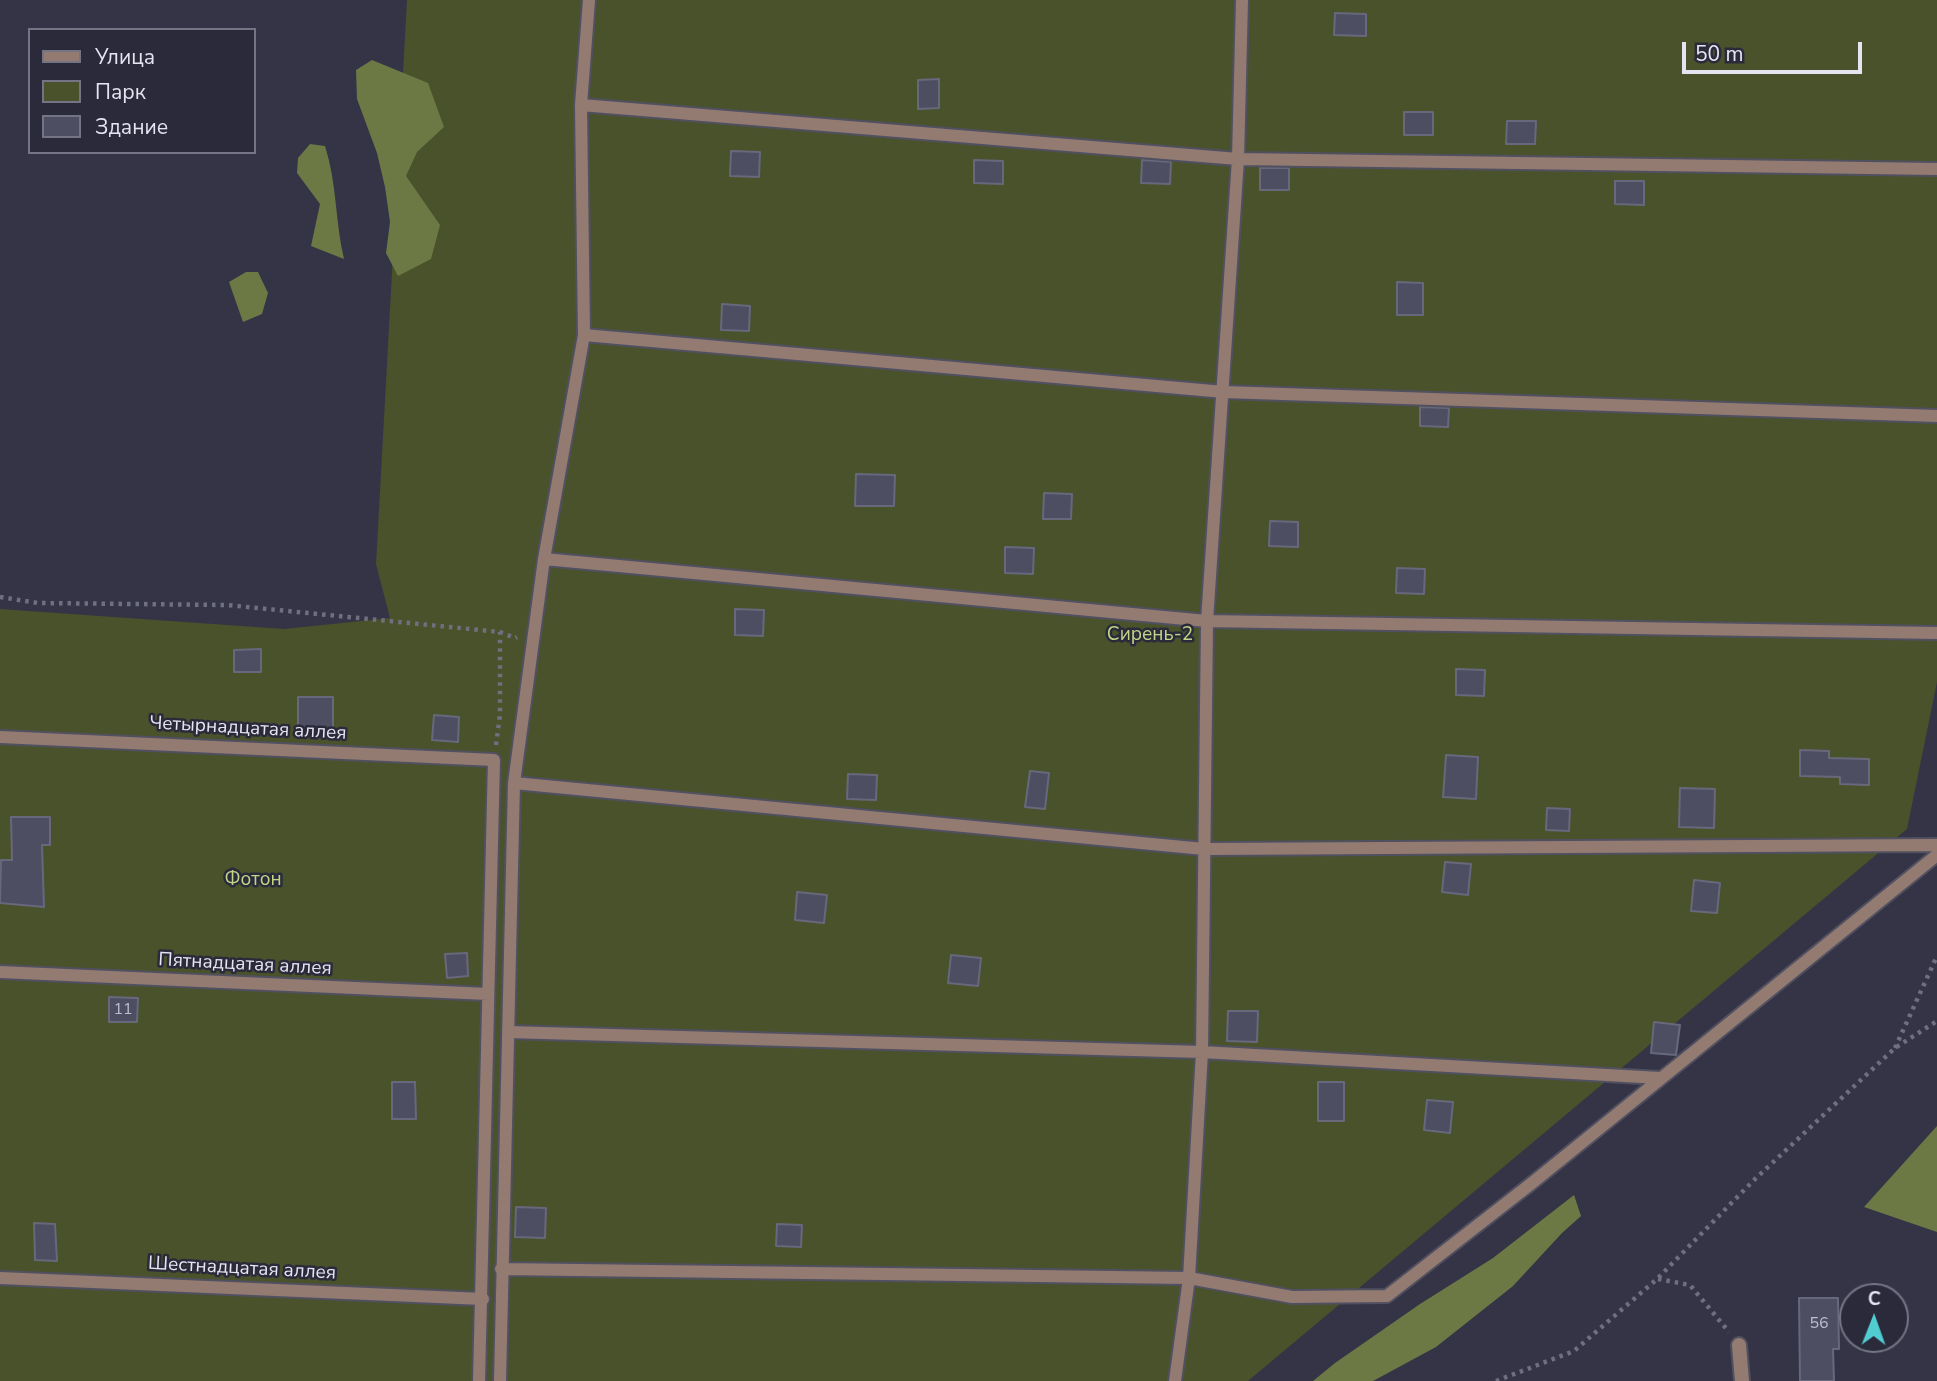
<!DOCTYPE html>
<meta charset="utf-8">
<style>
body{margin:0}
#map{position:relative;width:1937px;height:1381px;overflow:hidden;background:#343446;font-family:"Nunito Sans",sans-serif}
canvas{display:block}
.legend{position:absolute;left:28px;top:28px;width:228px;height:126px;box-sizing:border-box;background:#2a2a3b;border:2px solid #747584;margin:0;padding:9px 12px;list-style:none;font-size:21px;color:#e4e5f1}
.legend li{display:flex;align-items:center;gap:14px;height:35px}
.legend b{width:35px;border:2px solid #747584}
.north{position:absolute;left:1839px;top:1283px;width:70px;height:70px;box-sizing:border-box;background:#2a2a3b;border:2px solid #747584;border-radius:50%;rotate:1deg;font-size:19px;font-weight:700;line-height:28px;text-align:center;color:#e4e5f1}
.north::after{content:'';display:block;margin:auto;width:24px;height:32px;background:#51ccd1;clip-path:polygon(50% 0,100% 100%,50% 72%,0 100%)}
.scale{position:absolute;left:1682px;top:42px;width:180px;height:32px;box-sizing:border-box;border:4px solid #e4e5f1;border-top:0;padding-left:9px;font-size:21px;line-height:24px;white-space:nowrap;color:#e4e5f1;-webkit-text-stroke:5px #2a2a3b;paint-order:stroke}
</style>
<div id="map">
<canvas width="1937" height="1381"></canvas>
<ul class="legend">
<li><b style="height:9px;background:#937b71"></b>Улица</li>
<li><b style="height:19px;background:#49522b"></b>Парк</li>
<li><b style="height:19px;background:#4e4e62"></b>Здание</li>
</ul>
<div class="north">С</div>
<div class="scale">50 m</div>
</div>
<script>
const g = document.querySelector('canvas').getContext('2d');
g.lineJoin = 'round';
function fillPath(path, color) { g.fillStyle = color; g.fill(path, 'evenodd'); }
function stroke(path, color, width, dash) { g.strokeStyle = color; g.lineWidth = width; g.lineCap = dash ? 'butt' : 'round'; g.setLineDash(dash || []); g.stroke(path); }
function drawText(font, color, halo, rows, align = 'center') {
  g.font = font + ' "Nunito Sans",sans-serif'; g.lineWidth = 5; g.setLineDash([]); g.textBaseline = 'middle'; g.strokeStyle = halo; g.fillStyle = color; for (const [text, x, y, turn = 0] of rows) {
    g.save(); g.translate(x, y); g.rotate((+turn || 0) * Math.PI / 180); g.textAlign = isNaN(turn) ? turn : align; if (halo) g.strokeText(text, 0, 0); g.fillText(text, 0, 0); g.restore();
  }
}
fillPath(new Path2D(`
 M 407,0 L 1937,0 L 1937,682 L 1907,829 L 1248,1381 L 0,1381 L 0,609 L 284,629 L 390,618 L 376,564 Z`), '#49522b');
fillPath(new Path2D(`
 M 372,60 L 428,83 L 444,127 L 417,152 L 406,176 L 440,225 L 431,259 L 398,276 L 386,253 L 390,222 L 385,187 L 377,153 L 357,99 L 356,70 Z
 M 310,144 L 325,146 C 337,183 335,221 344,259 L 311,246 L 320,204 L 297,173 L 298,158 Z
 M 246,272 L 258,272 L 268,293 L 262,314 L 243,322 L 229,282 Z
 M 1937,1126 L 1937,1232 L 1864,1207 Z
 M 1574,1195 L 1581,1216 L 1562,1233 L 1513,1286 L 1436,1347 L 1373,1381 L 1313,1381 L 1335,1363 L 1420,1304 L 1493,1258 Z`), '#6d7945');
const building = new Path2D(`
 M 1335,13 L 1366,14 L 1366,36 L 1334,35 Z
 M 939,79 L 939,108 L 918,109 L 918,80 Z
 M 1404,112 L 1433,112 L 1433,135 L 1404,135 Z
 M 1507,121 L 1536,121 L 1535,144 L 1506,144 Z
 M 731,151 L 760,152 L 759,177 L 730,176 Z
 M 974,160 L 1003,161 L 1003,184 L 974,183 Z
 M 1142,160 L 1171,162 L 1170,184 L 1141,183 Z
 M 1260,168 L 1289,168 L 1289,190 L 1260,190 Z
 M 1615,181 L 1644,181 L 1644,205 L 1615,204 Z
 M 1397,282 L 1423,283 L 1423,315 L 1397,315 Z
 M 722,304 L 750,306 L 749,331 L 721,330 Z
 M 1420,407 L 1449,408 L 1448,427 L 1420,426 Z
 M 856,474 L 895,475 L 894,506 L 855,506 Z
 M 1044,493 L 1072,494 L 1071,519 L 1043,519 Z
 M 1270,521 L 1298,522 L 1298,547 L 1269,546 Z
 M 1005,547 L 1034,548 L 1033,574 L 1005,573 Z
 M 1397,568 L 1425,569 L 1424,594 L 1396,593 Z
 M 735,609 L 764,610 L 763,636 L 735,635 Z
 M 261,649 L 261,672 L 234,672 L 234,650 Z
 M 1456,669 L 1485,670 L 1484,696 L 1456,695 Z
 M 298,697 L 333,697 L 333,733 L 298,733 Z
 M 434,715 L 459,717 L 458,742 L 432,740 Z
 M 1800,750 L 1829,751 L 1829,758 L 1869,759 L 1869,785 L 1840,784 L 1840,777 L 1800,776 Z
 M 1446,755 L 1478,757 L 1476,799 L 1443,797 Z
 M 1030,771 L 1049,773 L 1045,809 L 1025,807 Z
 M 848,774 L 877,775 L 876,800 L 847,799 Z
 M 1680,788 L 1715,789 L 1714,828 L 1679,827 Z
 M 1547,808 L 1570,809 L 1569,831 L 1546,830 Z
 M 11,817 L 50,817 L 50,845 L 42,845 L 44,907 L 0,903 L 1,860 L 12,860 Z
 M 1445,862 L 1471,864 L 1468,895 L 1442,892 Z
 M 1694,880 L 1720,883 L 1717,913 L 1691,911 Z
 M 797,892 L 827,895 L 824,923 L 795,920 Z
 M 467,953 L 468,976 L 447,978 L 445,954 Z
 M 951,955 L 981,958 L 978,986 L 948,983 Z
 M 109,997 L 138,998 L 137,1022 L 109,1022 Z
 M 1228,1011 L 1258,1011 L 1257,1042 L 1227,1041 Z
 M 1654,1022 L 1680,1025 L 1676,1055 L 1651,1053 Z
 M 392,1082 L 415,1082 L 416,1119 L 392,1119 Z
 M 1318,1082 L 1344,1082 L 1344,1121 L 1318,1121 Z
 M 1427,1100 L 1453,1102 L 1450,1133 L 1424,1130 Z
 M 516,1207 L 546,1208 L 545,1238 L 515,1237 Z
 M 34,1223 L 55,1224 L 57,1261 L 35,1260 Z
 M 777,1224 L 802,1225 L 801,1247 L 776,1246 Z
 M 1799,1298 L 1838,1298 L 1839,1349 L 1833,1349 L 1834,1381 L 1800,1381 Z`);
fillPath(building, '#4e4e62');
stroke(building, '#68687d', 2);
const service = new Path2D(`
 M 581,105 L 1238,159 L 1937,169
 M 584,335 L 1224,392 L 1937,416
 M 544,559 L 1207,621 L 1937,633
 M 0,737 L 494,760 L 479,1381
 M 514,783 L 1204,849 L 1937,845
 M 0,972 L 488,994
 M 508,1032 L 1202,1052 L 1660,1078
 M 501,1269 L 1189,1278 L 1292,1297 L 1387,1296 L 1532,1183 L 1937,855
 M 0,1278 L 483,1299
 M 500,1381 L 514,783 L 544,559 L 584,335 L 581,105 L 589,0
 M 1175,1381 L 1189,1278 L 1202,1052 L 1207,621 L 1238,159 L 1242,0`);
const minor = new Path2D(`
 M 1739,1345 L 1742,1381`);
stroke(service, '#505061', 16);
stroke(minor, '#505061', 18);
stroke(new Path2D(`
 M 0,597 L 38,603 L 227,605 L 500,632 L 515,638 L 517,637
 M 496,745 L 500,715 L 500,632
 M 1895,1048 L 1937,956
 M 1658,1279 L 1690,1285 L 1729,1332
 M 1496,1381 L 1574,1351 L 1657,1279 L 1753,1181 L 1895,1048 L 1937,1021`), '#6e6f7f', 4.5, [3.5, 5]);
stroke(service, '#937b71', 12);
stroke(minor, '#937b71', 14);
drawText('16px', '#bebfcd', null, [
 ["11",123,1010],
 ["56",1819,1324]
]);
drawText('19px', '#c2d586', '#2a2a3b', [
 ["Сирень-2",1150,635],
 ["Фотон",253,880]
]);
drawText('19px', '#e4e5f1', '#2a2a3b', [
 ["Четырнадцатая аллея",248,729,3],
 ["Пятнадцатая аллея",245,965,3],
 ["Шестнадцатая аллея",242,1269,3]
]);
</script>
